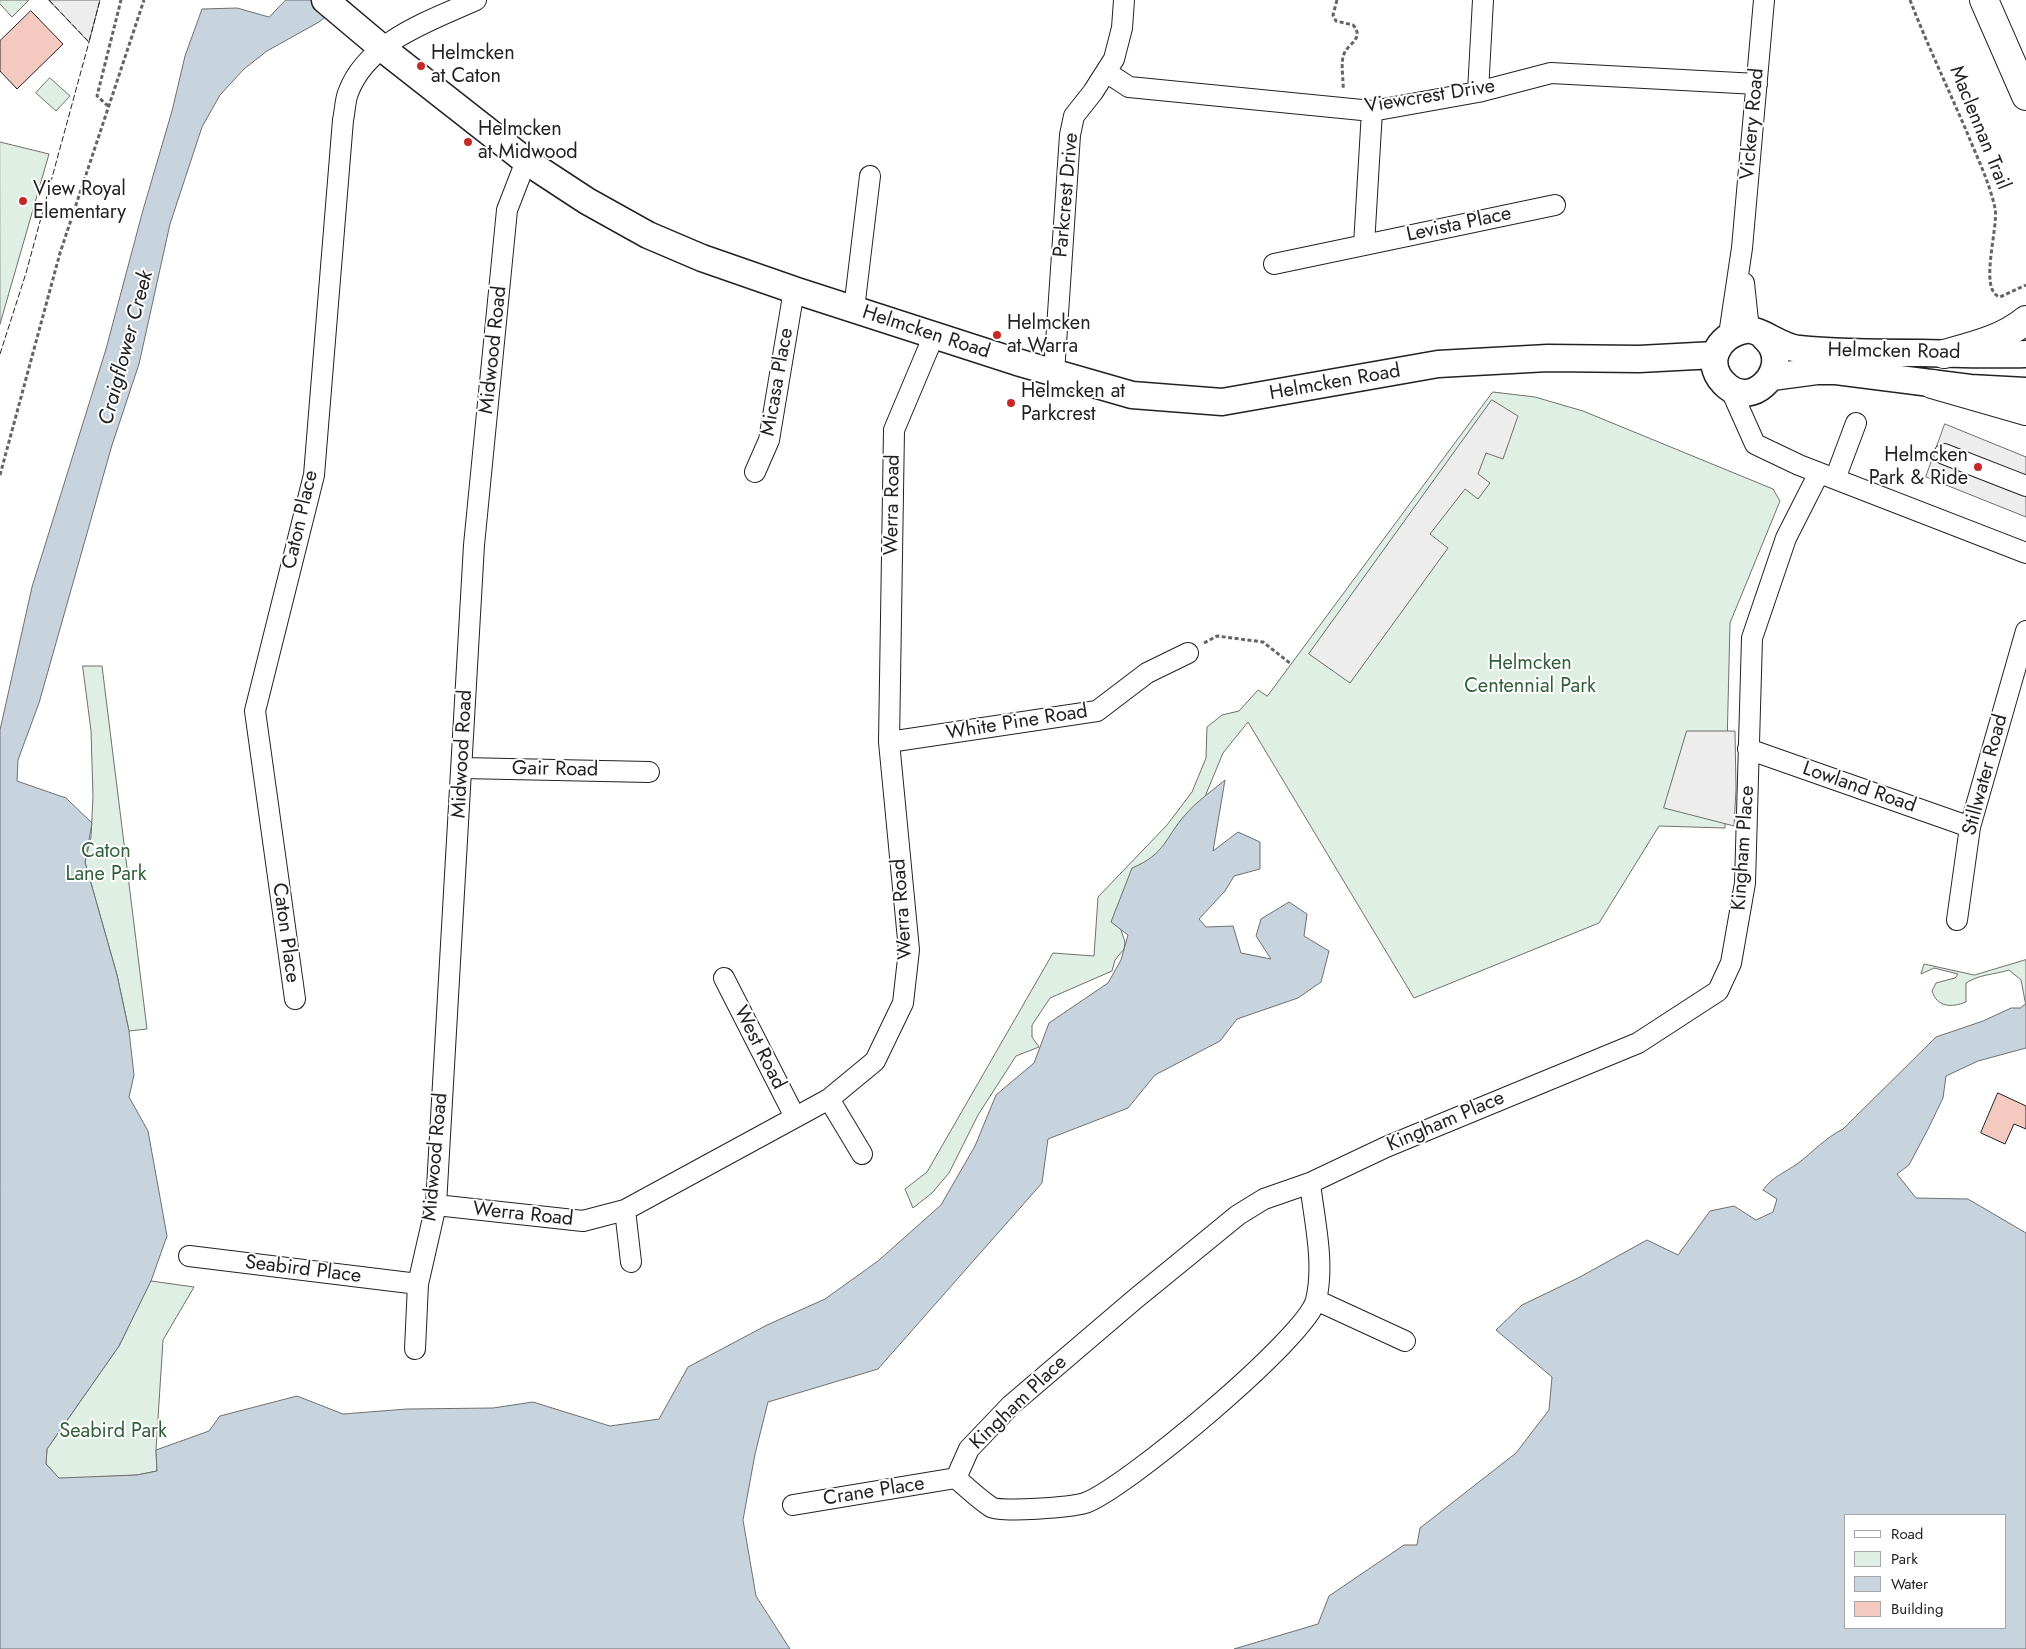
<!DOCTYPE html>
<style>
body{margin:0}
#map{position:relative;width:2026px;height:1649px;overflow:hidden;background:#fff;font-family:Jost,sans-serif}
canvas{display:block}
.legend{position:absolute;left:1844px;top:1514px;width:162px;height:115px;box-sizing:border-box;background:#fff;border:1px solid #a7a7a7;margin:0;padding:6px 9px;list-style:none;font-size:15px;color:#222}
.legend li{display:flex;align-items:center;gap:10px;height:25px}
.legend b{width:25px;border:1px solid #a7a7a7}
</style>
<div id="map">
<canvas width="2026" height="1649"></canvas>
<ul class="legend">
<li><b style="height:6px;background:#fff"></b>Road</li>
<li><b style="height:14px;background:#e0efe3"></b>Park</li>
<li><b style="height:14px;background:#c7d3dd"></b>Water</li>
<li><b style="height:14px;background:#f3c9c0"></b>Building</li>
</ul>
</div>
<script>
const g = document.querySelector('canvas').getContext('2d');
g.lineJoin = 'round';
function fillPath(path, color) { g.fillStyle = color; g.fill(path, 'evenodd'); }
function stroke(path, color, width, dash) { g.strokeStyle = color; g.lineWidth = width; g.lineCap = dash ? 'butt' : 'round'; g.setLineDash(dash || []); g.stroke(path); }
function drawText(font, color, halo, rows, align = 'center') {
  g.font = font + ' Jost,sans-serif'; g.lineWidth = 4; g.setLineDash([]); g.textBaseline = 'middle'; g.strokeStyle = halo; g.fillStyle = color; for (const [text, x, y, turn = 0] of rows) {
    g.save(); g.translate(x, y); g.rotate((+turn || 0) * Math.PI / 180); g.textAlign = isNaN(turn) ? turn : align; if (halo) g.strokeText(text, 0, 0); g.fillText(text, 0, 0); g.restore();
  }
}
const green = new Path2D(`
 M 0,0 L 29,0 L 12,17 L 0,4 Z
 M 50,78 L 70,96 L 56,111 L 36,93 Z
 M 0,142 L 49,154 L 0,324 Z
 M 1493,392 L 1535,397 L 1583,411 L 1773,489 L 1780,501 L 1730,623 L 1725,828 L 1659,826 L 1599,923 L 1414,998 L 1248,722 L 1223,753 L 1204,799 L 1120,927 L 1125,942 L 1124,949 L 1115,960 L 1112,971 L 1050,998 L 1032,1025 L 1032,1037 L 1039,1047 L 1016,1056 L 978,1115 L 949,1173 L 932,1193 L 913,1208 L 905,1189 L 927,1172 L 1053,953 L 1094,956 L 1098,897 L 1167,825 L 1192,792 L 1206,758 L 1207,727 L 1222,715 L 1239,711 L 1258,690 L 1267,696 Z
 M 83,666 L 102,666 L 147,1029 L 129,1031 L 117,975 L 85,862 L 91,837 L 93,796 L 91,731 Z
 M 2026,960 L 2026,1006 L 2021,980 L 2009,970 C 1993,975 1980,974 1966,983 L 1966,1002 C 1951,1008 1937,1007 1932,991 L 1936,983 L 1955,978 L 1958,974 L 1934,968 L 1921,974 L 1924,964 L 1974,975 Z
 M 151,1281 L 194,1287 L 163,1340 L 156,1450 L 157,1471 L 137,1475 L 59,1479 L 46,1464 L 47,1449 L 119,1346 Z`);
fillPath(green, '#e0efe3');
stroke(green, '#6f6f6f', 1);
const parking = new Path2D(`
 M 49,0 L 100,0 L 89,42 Z
 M 1492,400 L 1518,416 L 1503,459 L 1486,453 L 1478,474 L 1490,483 L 1478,499 L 1465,489 L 1430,534 L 1448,548 L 1350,683 L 1309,654 Z
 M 1945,424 L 2026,457 L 2026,517 L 1926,477 Z
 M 1687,731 L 1735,731 L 1736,789 L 1734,826 L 1664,808 Z`);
fillPath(parking, '#ededed');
stroke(parking, '#6f6f6f', 1);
const water = new Path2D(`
 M 286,0 L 346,0 L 319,22 L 267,51 L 244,69 L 220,95 L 202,127 L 170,224 L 139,364 L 112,445 L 39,703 L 18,760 L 17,781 L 66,798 L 92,823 L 85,862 L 117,975 L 129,1031 L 134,1075 L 129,1097 L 148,1131 L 167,1236 L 151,1281 L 119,1346 L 47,1449 L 46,1464 L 59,1478 L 137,1475 L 157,1471 L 156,1450 L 209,1431 L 220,1416 L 297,1396 L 343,1414 L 407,1409 L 493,1408 L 533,1402 L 610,1426 L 659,1419 L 688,1367 L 767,1325 L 825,1299 L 878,1261 L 941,1205 L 975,1146 L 996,1095 L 1034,1063 L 1049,1023 L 1108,983 L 1121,960 L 1128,935 L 1111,922 L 1132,868 C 1166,854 1165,837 1186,814 C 1197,801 1212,791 1225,780 L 1213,851 L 1238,832 L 1260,842 L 1260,869 L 1234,876 L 1225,891 L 1199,919 L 1206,927 L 1233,926 L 1241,953 L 1271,959 L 1256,936 L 1261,919 L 1289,902 L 1307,914 L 1304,936 L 1329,951 L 1321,982 L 1298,998 L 1237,1019 L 1220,1041 L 1155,1075 L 1128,1108 L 1048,1139 L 1042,1183 L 878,1369 L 768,1402 L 755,1454 L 743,1520 L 756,1596 L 790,1649 L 0,1649 L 0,730 L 32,587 L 106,349 L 143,210 L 172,111 L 185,56 L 202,9 L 237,8 L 269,17 Z
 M 2026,1004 L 2026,1048 L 1978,1061 L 1946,1076 L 1943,1098 L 1928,1129 L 1909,1165 L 1897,1174 L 1916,1198 L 1968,1199 L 2026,1233 L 2026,1649 L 1234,1649 L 1318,1624 L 1329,1596 L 1404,1545 L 1417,1545 L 1420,1528 L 1516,1453 L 1549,1410 L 1552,1377 L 1496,1330 L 1522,1305 L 1578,1278 L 1647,1240 L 1678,1255 L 1710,1211 L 1734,1206 L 1756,1220 L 1773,1212 L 1777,1199 L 1763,1190 C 1772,1177 1784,1173 1797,1164 C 1813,1152 1825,1138 1843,1129 L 1936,1037 L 1983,1021 L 2011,1008 L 2020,1008 ZM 1845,1515 L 2005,1515 L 2005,1628 L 1845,1628 Z`);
fillPath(water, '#c7d3dd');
stroke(water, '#6f6f6f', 1);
const building = new Path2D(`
 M 31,11 L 63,44 L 17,89 L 0,71 L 0,41 Z
 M 1998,1093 L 2026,1106 L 2026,1129 L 2014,1124 L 2005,1144 L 1981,1133 Z`);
fillPath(building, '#f3c9c0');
stroke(building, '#222', 1);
const minor = new Path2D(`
 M 1106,72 L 1129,87 L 1372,111 L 1478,92 L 1551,73 L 1757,84
 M 1478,92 L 1483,0
 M 1364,245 L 1372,111
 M 1274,264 L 1555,205
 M 1744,283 L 1749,330
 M 854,309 L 870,176
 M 1729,335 L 1742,248 L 1764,0
 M 1054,373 L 1070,135 L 1074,116 L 1093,92 L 1114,59 L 1122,28 L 1124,0
 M 1730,388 L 1755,444 L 1799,465 L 2026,553
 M 1944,454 L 2026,486
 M 755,472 L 769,440 L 794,290
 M 1835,479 L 1856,423
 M 889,742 L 1097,711 L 1147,673 L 1188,653
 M 1748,749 L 1970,827
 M 462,768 L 649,772
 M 1957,920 L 1970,827 L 2026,631
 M 724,978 L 795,1117
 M 295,999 L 255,711 L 314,475 L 343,120 C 345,111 345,101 348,93 C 367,41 430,21 476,0
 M 829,1099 L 862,1154
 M 1310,1183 C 1314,1219 1325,1263 1316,1300 C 1307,1337 1125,1489 1085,1503 C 1072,1507 1001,1513 991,1507 C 979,1499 967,1488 956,1478 L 969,1449 L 1011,1405 L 1134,1300 L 1238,1215 L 1264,1199 L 1310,1183 L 1386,1147 L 1638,1043 L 1718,991 L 1731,963 L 1745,883 L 1752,638 L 1786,538 L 1819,473
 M 436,1205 L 583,1221 L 625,1210 L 829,1099 L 875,1061 L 903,1003 L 909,950 L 889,742 L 894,430 L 934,335
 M 625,1210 L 631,1262
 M 189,1256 L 418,1284
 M 1316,1300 L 1405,1341
 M 415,1349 L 418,1284 L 436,1205 L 474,545 L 507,210 L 526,161
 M 793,1505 L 956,1478`);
const major = new Path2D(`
 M 325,0 L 382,48 L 526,161 L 587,201 L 648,235 L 702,258 L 794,290 L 1017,362 L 1132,395 L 1222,402 L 1438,364 L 1548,358 L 1639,359 L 1715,355
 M 1764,337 C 1767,340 1771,344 1773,349 C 1784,375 1752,406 1728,387 C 1702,366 1716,335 1746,330 C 1759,328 1782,348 1799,349 C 1839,353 1880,353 1920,353 C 1955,354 1991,355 2026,354
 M 1772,377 L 1817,371 L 1836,371 L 1970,388 L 2026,391`);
const highway = new Path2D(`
 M 1984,0 L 2026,96
 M 1944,354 C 1973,346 2003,339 2026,320
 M 1932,384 L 2026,411`);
stroke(minor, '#222', 22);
stroke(major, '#222', 29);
stroke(highway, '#222', 30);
stroke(new Path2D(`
 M 1337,0 L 1333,15 L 1336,21 L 1353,25 C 1365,39 1348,43 1344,54 C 1340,64 1344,80 1343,90
 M 1910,0 C 1927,44 1947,86 1966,130 C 1976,155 1989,181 1995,208 C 1999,227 1978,291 2000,297 L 2026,285
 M 108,106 L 97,96 L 121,0
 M 0,475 L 60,253 L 144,0
 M 1204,643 L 1217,636 L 1263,642 L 1291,664`), '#646464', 3, [4, 2.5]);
stroke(minor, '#fff', 20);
stroke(major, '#fff', 26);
stroke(highway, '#fff', 28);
stroke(new Path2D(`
 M 49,0 L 89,42 L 100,0
 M 0,354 L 26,273 L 89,42`), '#222', 1, [6, 2.5]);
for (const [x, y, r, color] of [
 [421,66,5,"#c62828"],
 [468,142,5,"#c62828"],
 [23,201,5,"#c62828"],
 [997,335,5,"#c62828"],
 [1011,403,5,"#c62828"],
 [1978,467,5,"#c62828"]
]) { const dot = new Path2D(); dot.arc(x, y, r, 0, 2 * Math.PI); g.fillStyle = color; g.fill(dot); stroke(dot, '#fff', 2); }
drawText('20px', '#222', '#fff', [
 ["Helmcken",431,54],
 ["at Caton",431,77],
 ["Helmcken",478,130],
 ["at Midwood",478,153],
 ["View Royal",33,190],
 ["Elementary",33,213],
 ["Helmcken",1007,324],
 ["at Warra",1007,347],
 ["Helmcken at",1021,392],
 ["Parkcrest",1021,415],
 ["Helmcken",1968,456,"right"],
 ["Park & Ride",1968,479,"right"]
], 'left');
drawText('20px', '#222', '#fff', [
 ["Viewcrest Drive",1430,97,-9],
 ["Vickery Road",1753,124,-85],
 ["Maclennan Trail",1979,128,68],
 ["Parkcrest Drive",1067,195,-85],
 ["Levista Place",1459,225,-12],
 ["Helmcken Road",926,333,18],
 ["Midwood Road",494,350,-84],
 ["Helmcken Road",1894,352,1],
 ["Micasa Place",778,382,-80],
 ["Helmcken Road",1335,383,-10],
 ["Werra Road",893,505,-89],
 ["Caton Place",301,520,-77],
 ["White Pine Road",1017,723,-9],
 ["Midwood Road",463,754,-87],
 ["Gair Road",555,770,1],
 ["Stillwater Road",1986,775,-75],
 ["Lowland Road",1859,788,19],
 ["Kingham Place",1744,848,-86],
 ["Werra Road",903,909,-94],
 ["Caton Place",285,933,82],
 ["West Road",759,1048,63],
 ["Kingham Place",1446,1122,-23],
 ["Midwood Road",436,1157,-85],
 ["Werra Road",523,1215,6],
 ["Seabird Place",303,1270,7],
 ["Kingham Place",1019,1403,-44],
 ["Crane Place",874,1492,-9]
]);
drawText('20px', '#2f5e38', '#fff', [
 ["Helmcken",1530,664],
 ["Centennial Park",1530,687],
 ["Caton",106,852],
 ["Lane Park",106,875],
 ["Seabird Park",113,1432]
]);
drawText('italic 21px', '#222', '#fff', [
 ["Craigflower Creek",127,348,-75]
]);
</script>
